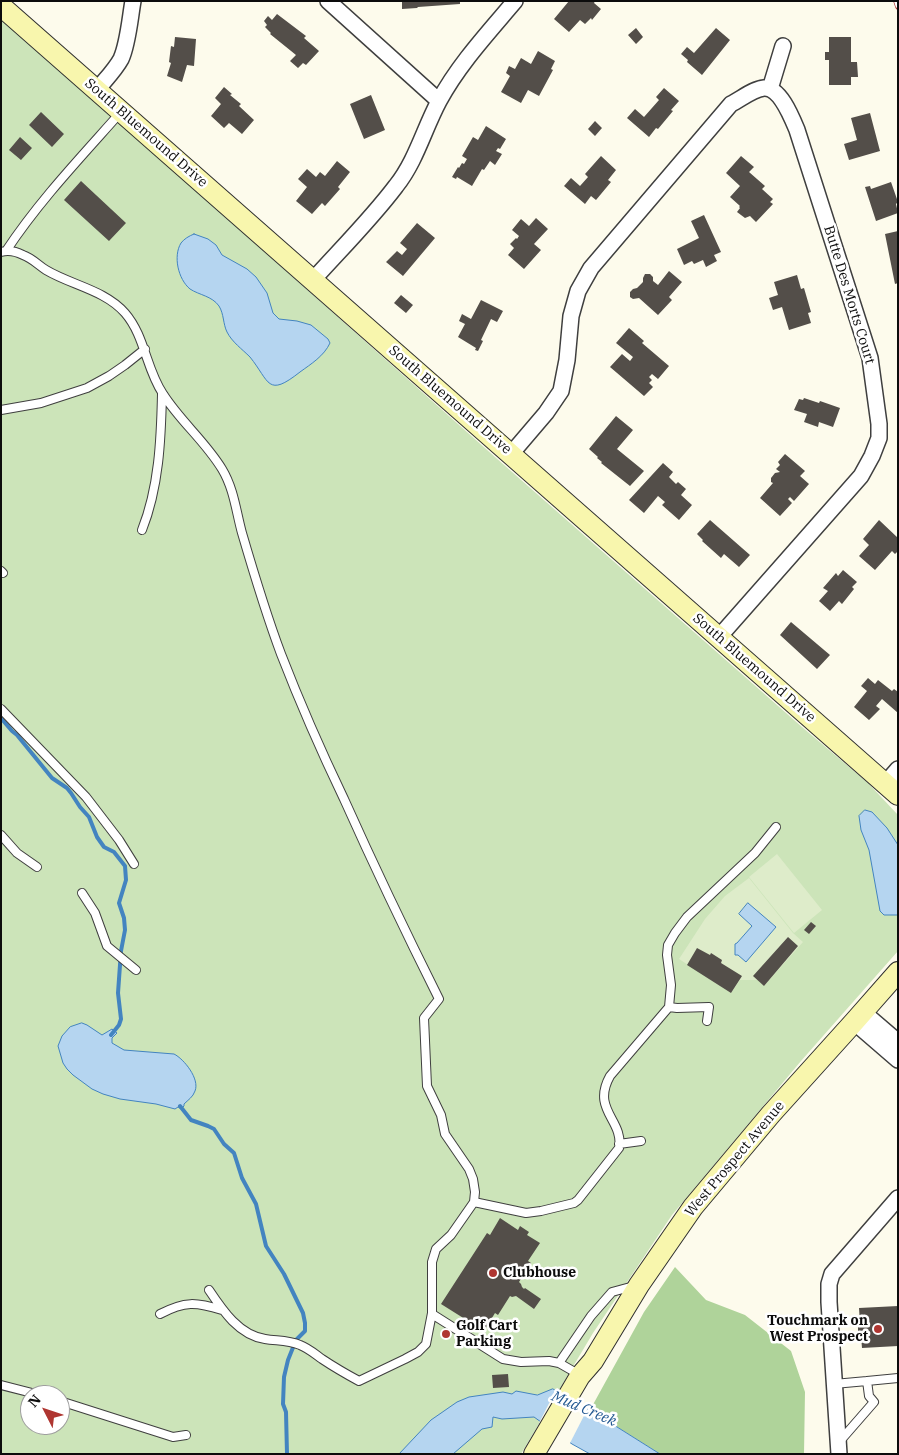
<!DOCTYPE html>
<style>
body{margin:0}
#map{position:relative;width:899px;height:1455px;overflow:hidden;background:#fdfbec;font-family:"IBM Plex Serif",serif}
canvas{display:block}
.frame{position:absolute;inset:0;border:2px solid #0c0c0c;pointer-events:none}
.north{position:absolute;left:20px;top:1385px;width:50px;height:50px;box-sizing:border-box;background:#fff;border:1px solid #9e9e9e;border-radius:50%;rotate:311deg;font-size:14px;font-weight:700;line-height:20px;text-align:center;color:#0c0c0c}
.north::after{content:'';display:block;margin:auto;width:18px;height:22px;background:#af3631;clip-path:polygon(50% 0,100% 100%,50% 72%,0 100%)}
</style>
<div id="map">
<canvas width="899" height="1455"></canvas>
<div class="frame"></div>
<div class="north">N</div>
</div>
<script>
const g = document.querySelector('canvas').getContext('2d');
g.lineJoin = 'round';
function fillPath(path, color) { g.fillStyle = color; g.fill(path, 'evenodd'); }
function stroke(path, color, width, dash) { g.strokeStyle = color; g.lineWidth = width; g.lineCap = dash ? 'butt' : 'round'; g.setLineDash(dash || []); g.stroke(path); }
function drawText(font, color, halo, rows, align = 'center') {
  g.font = font + ' "IBM Plex Serif",serif'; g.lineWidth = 5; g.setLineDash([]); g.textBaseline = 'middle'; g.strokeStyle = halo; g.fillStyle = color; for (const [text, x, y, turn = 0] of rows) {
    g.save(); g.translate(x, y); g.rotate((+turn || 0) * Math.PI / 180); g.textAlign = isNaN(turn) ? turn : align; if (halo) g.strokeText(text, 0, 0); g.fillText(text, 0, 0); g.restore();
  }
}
fillPath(new Path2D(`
 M 1,17 L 495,457 L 802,727 L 868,783 L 898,815 L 898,951 L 801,1061 L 672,1215 L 593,1333 L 521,1454 L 1,1454 ZM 30,1395 L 60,1395 L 60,1425 L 30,1425 Z`), '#cce4b9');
fillPath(new Path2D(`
 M 675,1267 L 706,1300 L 745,1315 L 791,1351 L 805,1392 L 804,1454 L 660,1454 L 590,1410 L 644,1312 Z`), '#afd39a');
fillPath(new Path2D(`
 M 777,854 L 822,910 L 794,933 L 749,877 Z
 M 749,878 L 793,933 L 803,942 L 764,986 L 758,980 L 740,980 L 731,993 L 679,959 L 705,919 L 725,896 Z`), '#deecca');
const water = new Path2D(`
 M 194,234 L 208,239 L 216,245 L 222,255 L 247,269 L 256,277 L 267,293 L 273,313 L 279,319 L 297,321 L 311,325 L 328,339 L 330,343 C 324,356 311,364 300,372 C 267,398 270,382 250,357 C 242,349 232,342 227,332 C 223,324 224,314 219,306 C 212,296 199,295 190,289 C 178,279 173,256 181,243 C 184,239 189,236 194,234 Z
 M 865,810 L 872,812 L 887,828 L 898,845 L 898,915 L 884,915 L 880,911 L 869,850 L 861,830 L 859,816 Z
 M 748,903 L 776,927 L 746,962 L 738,955 L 735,955 L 735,944 L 737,943 L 752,926 L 739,914 Z
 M 82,1023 L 87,1025 L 102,1035 L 112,1029 L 117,1033 L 112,1038 L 112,1043 L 124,1050 L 174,1054 C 184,1059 200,1079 195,1091 C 193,1097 188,1100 184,1104 L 184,1106 L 181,1109 L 178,1107 L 175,1109 L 156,1104 L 120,1099 L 103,1094 L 92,1089 L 73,1075 L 67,1069 L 63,1063 L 58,1046 L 62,1036 L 70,1027 Z
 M 553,1389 L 590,1410 L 660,1454 L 590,1454 L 572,1444 L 534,1417 L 502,1419 L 493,1417 L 492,1427 L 482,1429 L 453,1454 L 399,1454 L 431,1420 L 457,1402 L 469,1397 L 503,1392 L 512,1394 L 516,1391 L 537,1395 Z`);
fillPath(water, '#b5d5f0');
stroke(water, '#4384c0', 1);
fillPath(new Path2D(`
 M 557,1388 L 589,1406 L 569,1445 L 539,1423 Z`), '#fdfbec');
stroke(new Path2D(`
 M 1,718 L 12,731 L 17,735 L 52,778 L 67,788 L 71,793 L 80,807 L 89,817 L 97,837 L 104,847 L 114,852 L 125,866 L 126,880 L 119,903 L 124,918 L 125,930 L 121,951 L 118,993 L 121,1019 L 119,1025 L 111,1035
 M 180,1106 L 191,1120 L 208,1126 L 214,1129 L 224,1144 L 234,1153 L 242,1178 L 256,1204 L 266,1246 L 284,1274 L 303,1313 L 305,1323 L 305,1331 L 296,1340 L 288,1360 L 284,1377 L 283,1404 L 286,1412 L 287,1454`), '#4384c0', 4);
fillPath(new Path2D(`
 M 402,1 L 460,1 L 460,4 L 418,7 L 417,8 L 402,9 Z
 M 569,1 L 595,1 L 594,3 L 601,9 L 592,20 L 591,18 L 585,24 L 580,20 L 569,32 L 554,19 Z
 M 277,14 L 306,36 L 304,38 L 319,51 L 306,65 L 303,63 L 298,68 L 290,61 L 296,55 L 270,34 L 271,33 L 265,27 L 267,25 L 264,21 L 268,16 L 272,20 Z
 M 636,28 L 643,37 L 636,44 L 628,35 Z
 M 716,28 L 730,40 L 702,75 L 687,62 L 688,60 L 681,54 L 687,47 L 694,53 Z
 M 175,37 L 196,39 L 194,66 L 187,65 L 182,82 L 167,76 L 171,63 L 169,62 L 171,46 L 174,47 Z
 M 829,37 L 851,37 L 851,62 L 857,62 L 858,77 L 851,77 L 851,85 L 829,85 L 829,60 L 825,60 L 825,52 L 829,52 Z
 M 538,51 L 555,61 L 551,69 L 553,70 L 539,96 L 528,90 L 521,103 L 501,92 L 510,76 L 506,73 L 509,66 L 515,69 L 521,58 L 531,64 Z
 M 224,87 L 232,94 L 230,95 L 241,104 L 239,106 L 254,120 L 242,134 L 229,123 L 224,128 L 211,116 L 221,104 L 215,98 Z
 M 664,88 L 679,101 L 671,110 L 673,111 L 658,129 L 656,128 L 649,137 L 627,118 L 635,109 L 644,117 L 659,100 L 656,97 Z
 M 371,95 L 385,130 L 364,139 L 350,104 Z
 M 41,112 L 64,134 L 52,147 L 29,125 Z
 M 870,113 L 880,151 L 849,160 L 844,144 L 857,140 L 851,118 Z
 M 595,121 L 602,128 L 595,136 L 588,129 Z
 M 486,126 L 506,139 L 500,149 L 498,148 L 496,151 L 502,154 L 495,165 L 490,161 L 484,170 L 482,169 L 472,186 L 457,177 L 456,179 L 452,177 L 458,167 L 459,168 L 462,163 L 464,164 L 467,159 L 462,156 L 473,137 L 478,140 Z
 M 20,137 L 32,148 L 21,160 L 9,150 Z
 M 601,156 L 616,170 L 608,180 L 611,182 L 596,200 L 591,196 L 585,204 L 564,186 L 571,178 L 580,186 L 588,177 L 585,174 Z
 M 741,156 L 754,167 L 749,172 L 765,186 L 762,189 L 773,199 L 770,202 L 773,204 L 756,222 L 750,216 L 745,218 L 737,212 L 740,208 L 739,207 L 740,206 L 730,197 L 740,186 L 726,173 Z
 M 337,161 L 350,172 L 338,187 L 340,189 L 325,206 L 322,203 L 312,214 L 296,201 L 307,187 L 298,179 L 307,169 L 316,177 L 320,172 L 325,176 Z
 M 81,181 L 126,223 L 109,241 L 64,200 Z
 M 891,182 L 898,202 L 896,204 L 898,213 L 876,221 L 865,187 L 870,186 L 871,189 Z
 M 704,215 L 721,252 L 714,255 L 717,261 L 706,267 L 703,260 L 694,264 L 692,261 L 684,265 L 677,249 L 699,238 L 691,221 Z
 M 536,218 L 548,229 L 534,244 L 541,250 L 524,269 L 508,255 L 514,248 L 510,244 L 516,238 L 517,239 L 519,236 L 512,230 L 521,219 L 529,226 Z
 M 417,223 L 435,238 L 403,276 L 386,262 L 397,251 L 402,255 L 407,249 L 400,243 Z
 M 898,231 L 898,283 L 895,284 L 885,234 Z
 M 669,271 L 682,282 L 669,297 L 672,300 L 658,315 L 639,298 L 633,299 L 630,297 L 630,292 L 633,289 L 637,288 L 643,282 L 643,278 L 645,274 L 650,274 L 653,277 L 653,281 L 658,285 Z
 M 797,275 L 801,289 L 804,288 L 811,312 L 808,313 L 811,323 L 789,330 L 782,307 L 773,310 L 769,298 L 778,295 L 774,282 Z
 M 401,295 L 413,305 L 406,313 L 394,303 Z
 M 481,300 L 503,311 L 497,322 L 491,319 L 481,340 L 483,341 L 478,351 L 475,350 L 476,348 L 458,337 L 465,324 L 459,321 L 462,314 L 471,319 Z
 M 629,328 L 644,341 L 642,343 L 669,366 L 658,379 L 652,374 L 649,377 L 652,380 L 649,383 L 653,387 L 644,396 L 610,367 L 622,354 L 630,361 L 633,357 L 616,343 Z
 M 804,398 L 819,403 L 820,401 L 840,408 L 833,427 L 819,422 L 818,427 L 804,422 L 807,414 L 794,410 L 799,399 L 803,400 Z
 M 616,416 L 633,430 L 617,449 L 644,471 L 630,486 L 601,463 L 602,462 L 597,458 L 598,457 L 589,449 Z
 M 785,454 L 805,471 L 800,476 L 809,484 L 794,501 L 790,497 L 788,499 L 792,503 L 780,516 L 760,498 L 773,483 L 771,482 L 771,478 L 775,473 L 780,472 L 776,469 L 780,465 L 778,462 Z
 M 663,463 L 673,472 L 669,477 L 676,484 L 678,482 L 686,489 L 681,495 L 692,505 L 679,520 L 662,505 L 665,502 L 658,496 L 644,513 L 629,500 Z
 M 710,520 L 750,555 L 739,567 L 724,554 L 721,558 L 702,541 L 703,540 L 697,534 Z
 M 879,520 L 898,538 L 898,551 L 895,554 L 892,551 L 875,570 L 859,556 L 869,545 L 863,539 Z
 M 843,570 L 857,582 L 852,587 L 854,589 L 842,604 L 839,601 L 830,611 L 819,601 L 828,591 L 823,588 L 836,573 L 838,576 Z
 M 791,622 L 830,655 L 817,669 L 780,635 Z
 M 868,678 L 875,684 L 878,680 L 892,691 L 894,689 L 898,692 L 898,713 L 882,699 L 876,706 L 880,709 L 869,720 L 854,707 L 867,691 L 861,686 Z
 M 811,922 L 816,926 L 809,934 L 804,930 Z
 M 788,937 L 798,946 L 764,986 L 753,976 Z
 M 697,948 L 710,955 L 711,953 L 722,960 L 721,963 L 742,976 L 731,993 L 687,965 Z
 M 500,1218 L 518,1230 L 520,1226 L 529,1232 L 527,1235 L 540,1243 L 528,1261 L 531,1263 L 519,1282 L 521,1284 L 522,1287 L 524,1289 L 525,1288 L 541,1299 L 534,1309 L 516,1296 L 512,1297 L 510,1296 L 498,1315 L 495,1313 L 484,1331 L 441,1304 L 487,1233 L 490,1235 Z
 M 898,1306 L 898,1346 L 862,1348 L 861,1336 L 858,1335 L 858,1323 L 860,1323 L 859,1308 Z
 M 508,1374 L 509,1387 L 493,1388 L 492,1375 Z`), '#534e49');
const service = new Path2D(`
 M 6,251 C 39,201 81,157 120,113
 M 1,252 C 8,250 17,252 23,255 C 32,258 38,265 46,270 C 71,285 105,290 125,313 C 145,336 146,369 163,394 C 180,421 205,441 222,469 C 234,489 236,511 242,533 C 254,574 266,614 281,654 C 300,703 321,751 344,799 C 374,866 406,933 439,999 L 424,1018 L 427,1086 L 441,1115 L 445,1134 L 469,1169 L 473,1179 L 475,1192 L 474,1202 L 451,1235 L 436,1249 L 432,1262 L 432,1313 L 426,1344 L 418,1352 L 405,1359 L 359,1381 C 346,1374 334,1367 322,1359 C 315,1354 308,1348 300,1345 C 288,1340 277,1341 265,1339 C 239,1335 223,1311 209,1290
 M 1,410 L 41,403 L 87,388 L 109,376 L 125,365 L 145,349
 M 142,530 C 159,487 161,440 162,394
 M 1,571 L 3,573
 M 1,709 L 86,797 L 119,840 L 134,864
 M 1,835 L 17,853 L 37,867
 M 82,893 L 95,913 L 107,946 L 136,970
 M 669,1007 L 677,1008 L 709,1007 L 707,1021
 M 619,1144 L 641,1141
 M 474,1202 L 526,1213 L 541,1211 L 574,1203 L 578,1200 L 619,1148 C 624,1120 591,1110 610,1076 L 669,1007 L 671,985 L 667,955 L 668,945 L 675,933 L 687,917 L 755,853 L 776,827
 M 160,1314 C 185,1301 196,1302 222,1310
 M 432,1314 L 503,1359 L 521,1362 L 549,1361 L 559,1363 L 580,1375
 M 559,1363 L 591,1316 L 612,1292 L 634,1286
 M 867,1381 L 898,1378
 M 834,1384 L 867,1381 L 869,1396 L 874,1402 L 840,1441
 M 1,1385 L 40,1395
 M 60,1401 L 173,1437 L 186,1435`);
const minor = new Path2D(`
 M 328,1 L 439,101
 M 770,89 L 783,46
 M 97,90 C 105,80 115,70 121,59 C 128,44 130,18 133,1
 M 313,280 C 340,250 372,218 396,186 C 416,161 424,129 439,101 C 459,64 488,33 515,1
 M 511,454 L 546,413 L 561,391 L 567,360 L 571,316 L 578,291 L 591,268 L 731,104 C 741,99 753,89 764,88 C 780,87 792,118 797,130 L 870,358 L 879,424 L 879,438 L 872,456 L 861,476 L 719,637
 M 885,784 L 898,769
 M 863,1012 L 898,1042
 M 854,1022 L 898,1060
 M 839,1454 L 829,1302 L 829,1284 L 832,1274 L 898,1198`);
const secondary = new Path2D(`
 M 1,6 L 898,795
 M 534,1454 L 580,1376 L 593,1361 L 639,1285 L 693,1207 L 771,1114 L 854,1022 L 898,972`);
stroke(service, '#3f3f3f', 10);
stroke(minor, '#3f3f3f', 18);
stroke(secondary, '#2e2e2e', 22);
stroke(service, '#fff', 8);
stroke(minor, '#fff', 15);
stroke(secondary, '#f8f6ad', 20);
const rail = new Path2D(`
 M 896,1 L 898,7`);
stroke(rail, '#af3631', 5.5);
stroke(rail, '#fff', 4, [11]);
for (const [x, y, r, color] of [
 [493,1273,5,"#af3631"],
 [878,1329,5,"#af3631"],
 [446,1334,5,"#af3631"]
]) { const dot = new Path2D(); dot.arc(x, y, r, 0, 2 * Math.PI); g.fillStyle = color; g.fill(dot); stroke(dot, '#fff', 2); }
drawText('14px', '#0c0c0c', '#fff', [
 ["South Bluemound Drive",146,133,41],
 ["Butte Des Morts Court",849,295,73],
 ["South Bluemound Drive",450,400,41],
 ["South Bluemound Drive",754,668,41],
 ["West Prospect Avenue",735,1159,-50]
]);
drawText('bold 14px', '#0c0c0c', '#fff', [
 ["Clubhouse",503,1273],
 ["Touchmark on",868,1321,"right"],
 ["West Prospect",868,1337,"right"],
 ["Golf Cart",456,1326],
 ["Parking",456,1342]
], 'left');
drawText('italic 15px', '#215791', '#fff', [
 ["Mud Creek",584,1409,23]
]);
</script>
